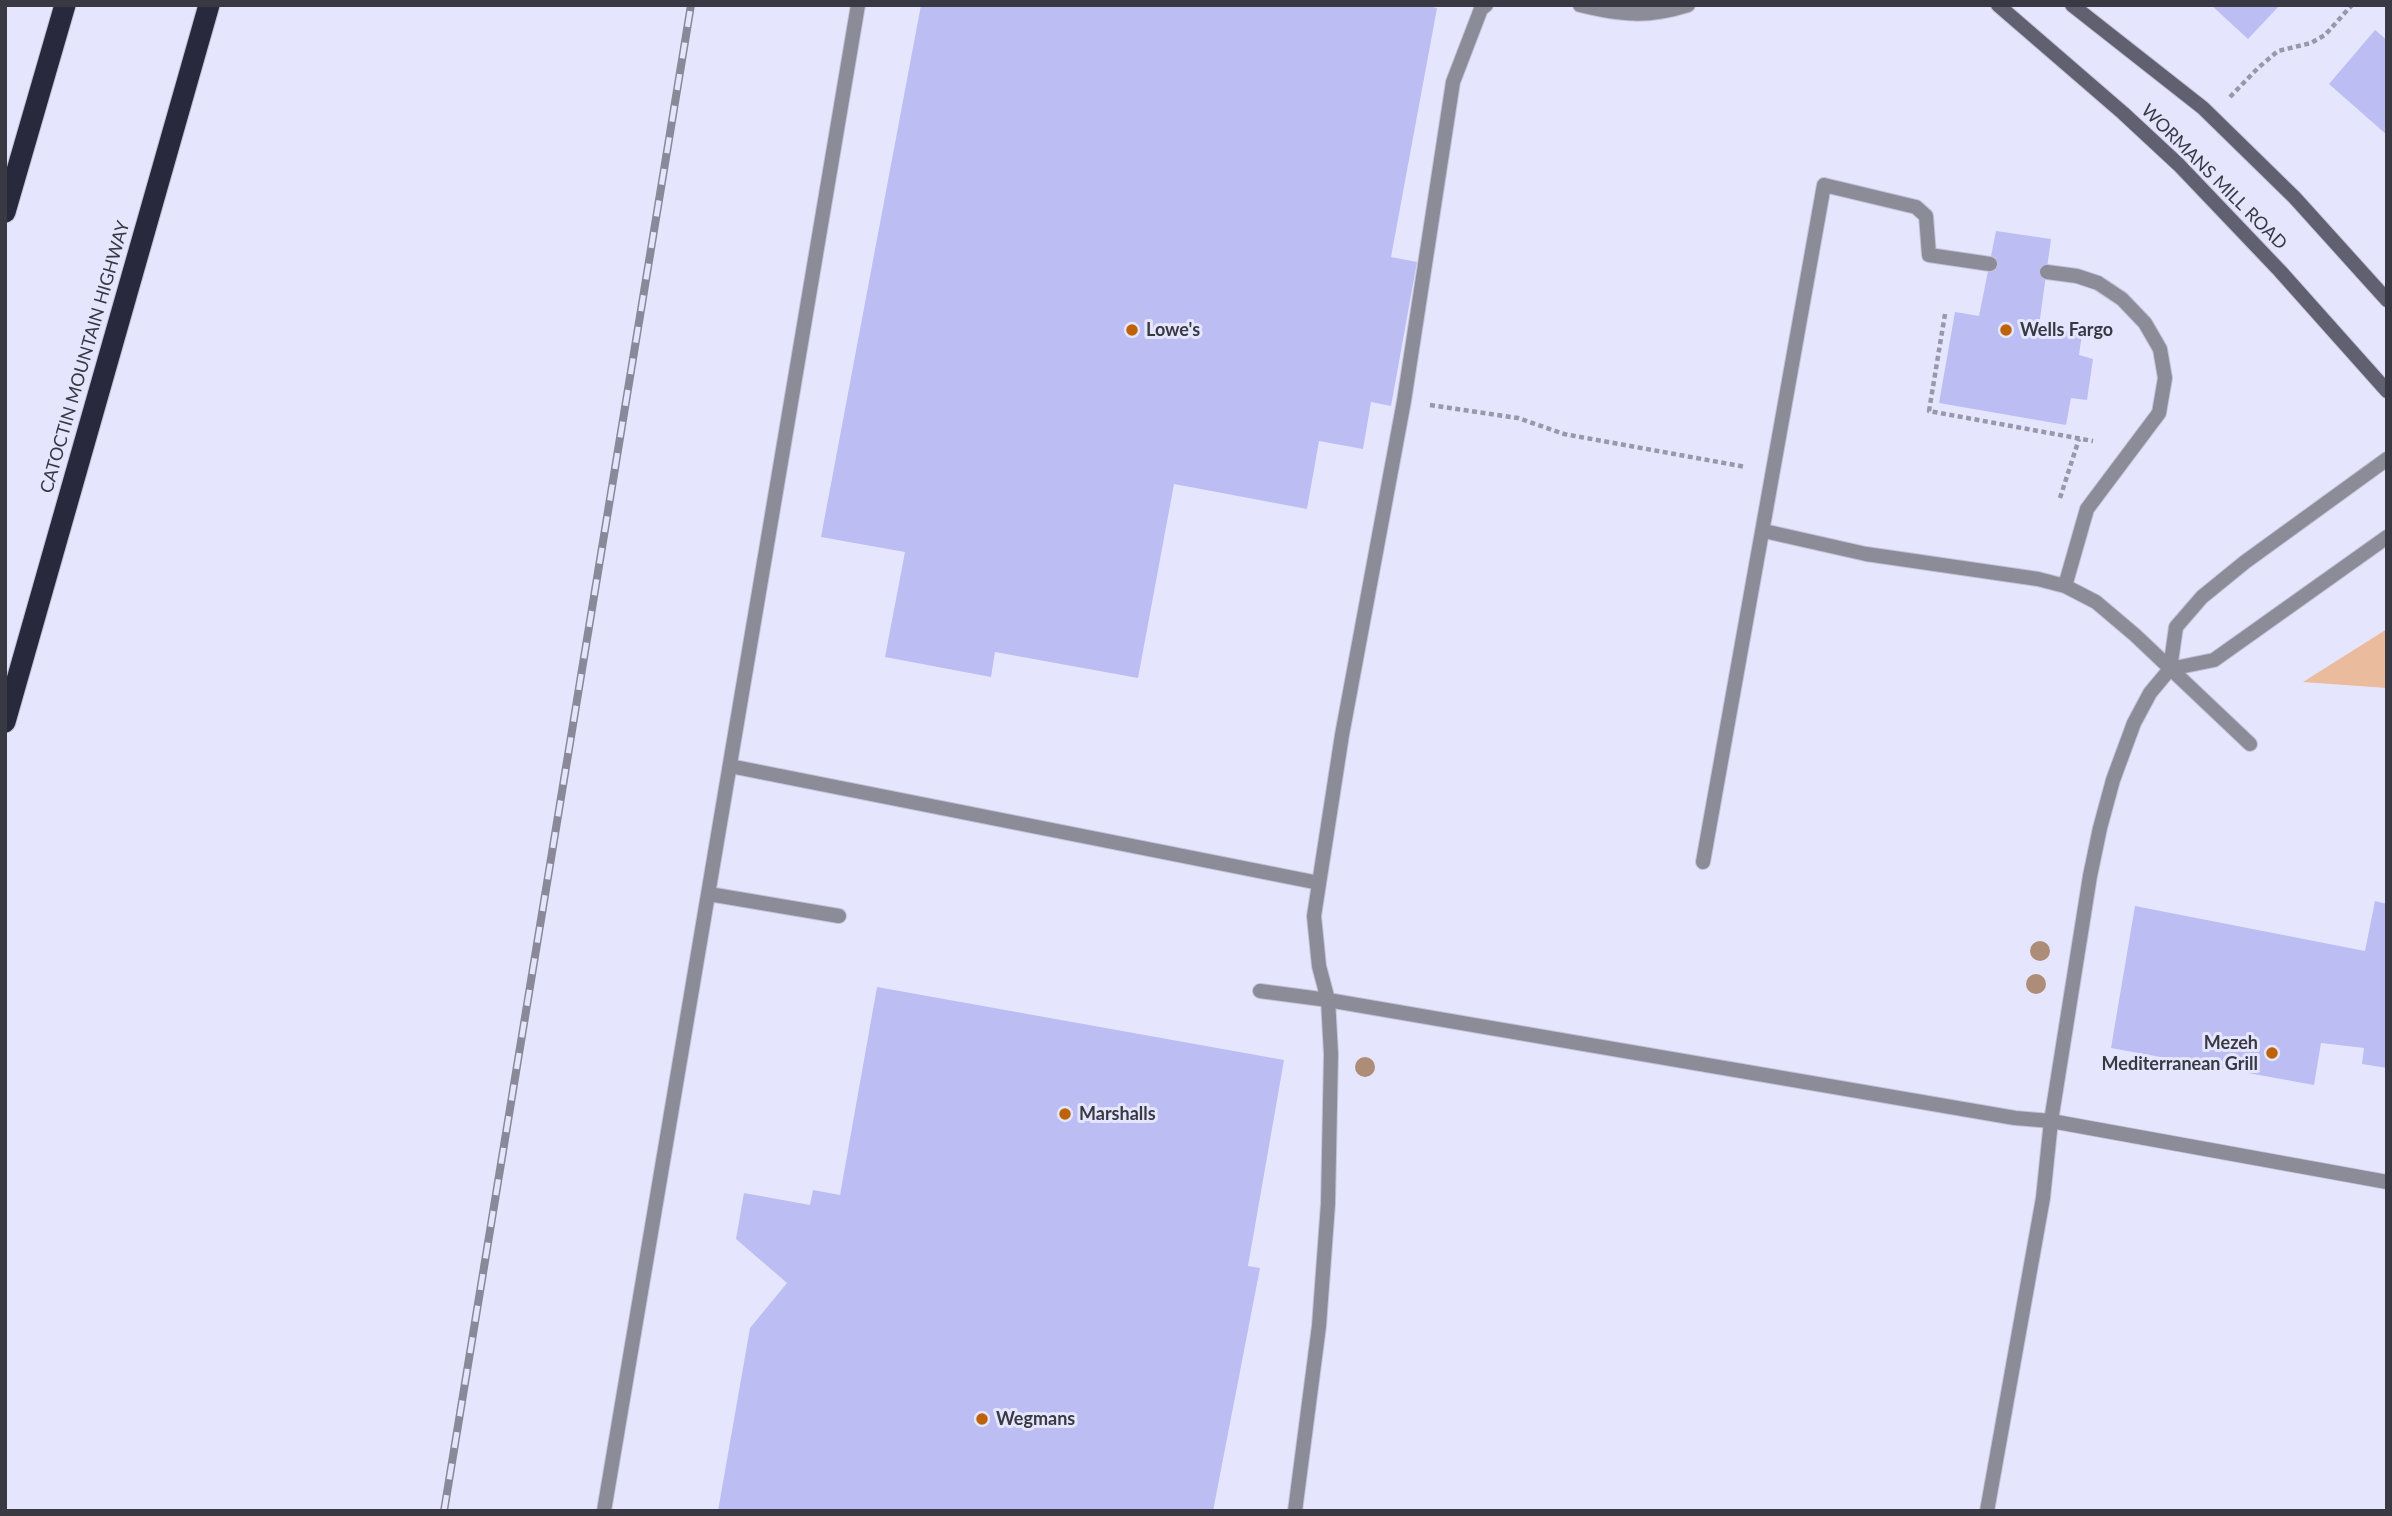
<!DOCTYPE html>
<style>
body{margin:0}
#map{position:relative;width:2392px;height:1516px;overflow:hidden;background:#e5e6fd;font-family:Lato,sans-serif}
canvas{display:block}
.frame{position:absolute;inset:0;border:7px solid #393944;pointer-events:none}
</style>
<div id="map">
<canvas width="2392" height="1516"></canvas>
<div class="frame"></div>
</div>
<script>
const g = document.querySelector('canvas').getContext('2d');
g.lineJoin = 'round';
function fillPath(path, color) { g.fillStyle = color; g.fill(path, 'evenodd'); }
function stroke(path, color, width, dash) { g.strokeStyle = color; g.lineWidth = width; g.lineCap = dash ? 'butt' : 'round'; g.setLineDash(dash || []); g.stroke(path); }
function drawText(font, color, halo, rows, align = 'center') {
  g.font = font + ' Lato,sans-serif'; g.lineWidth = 6; g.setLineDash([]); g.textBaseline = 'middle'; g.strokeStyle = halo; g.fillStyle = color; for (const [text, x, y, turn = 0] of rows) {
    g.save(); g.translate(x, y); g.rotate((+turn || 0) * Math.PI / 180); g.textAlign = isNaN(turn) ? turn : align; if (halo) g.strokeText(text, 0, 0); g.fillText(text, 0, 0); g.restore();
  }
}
fillPath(new Path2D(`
 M 2387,629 L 2387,688 L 2303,682 Z`), '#eabc9d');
fillPath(new Path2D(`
 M 921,5 L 1424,5 L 1437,8 L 1391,257 L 1417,262 L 1391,406 L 1371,402 L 1363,449 L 1319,441 L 1307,509 L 1174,484 L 1138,678 L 995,652 L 991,677 L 885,657 L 905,552 L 821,537 Z
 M 2211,5 L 2280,5 L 2248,39 Z
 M 2375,30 L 2387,40 L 2387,135 L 2329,84 Z
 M 1996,231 L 2051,239 L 2039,326 L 2082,334 L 2079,355 L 2093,359 L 2087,400 L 2071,398 L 2066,425 L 1939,403 L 1955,312 L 1979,316 Z
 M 2375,901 L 2387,904 L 2387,1068 L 2362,1064 L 2364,1048 L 2321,1043 L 2314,1085 L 2111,1048 L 2135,906 L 2365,951 Z
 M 877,987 L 1284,1060 L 1248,1266 L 1260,1268 L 1213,1511 L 718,1511 L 750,1328 L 787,1283 L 736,1239 L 744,1193 L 810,1205 L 813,1190 L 840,1195 Z`), '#bcbdf3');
const lane = new Path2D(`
 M 1580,5 C 1621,15 1647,18 1688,5
 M 2047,272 L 2077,276 L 2098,283 L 2122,299 L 2145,323 L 2160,349 L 2165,378 L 2159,413 L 2087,509 L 2065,586
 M 1764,531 L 1866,554 L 2038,579 L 2065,586 L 2096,602 L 2135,635 L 2250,744
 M 730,766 L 1319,883
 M 1703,862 L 1824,185 L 1916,207 L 1926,216 L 1929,255 L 1990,264
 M 709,894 L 839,916
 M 1260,991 L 1328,1000 L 2015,1118 L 2051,1121 L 2387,1182
 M 604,1511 L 858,5
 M 1295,1511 L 1319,1326 L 1328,1204 L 1331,1054 L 1328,1000 L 1319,966 L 1314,916 L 1342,735 L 1404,401 L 1453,82 L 1481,9 L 1486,5
 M 1987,1511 L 2043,1198 L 2051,1121`);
const street = new Path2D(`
 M 2170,669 L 2214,660 L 2387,537
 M 2051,1121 L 2090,876 L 2100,828 L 2113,780 L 2134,723 L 2150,693 L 2170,669 L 2176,627 L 2202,597 L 2245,562 L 2387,459`);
const secondary = new Path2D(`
 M 1998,5 L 2123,113 L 2179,165 L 2280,271 L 2387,391
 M 2072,5 L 2203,108 L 2295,198 L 2387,300`);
const highway = new Path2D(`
 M 5,212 L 65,5
 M 5,722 L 209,5`);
stroke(lane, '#c3c3d8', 16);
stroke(street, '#c3c3d8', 16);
stroke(secondary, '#c3c3d8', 16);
stroke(highway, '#c3c3d8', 23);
stroke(new Path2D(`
 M 2230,97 L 2258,68 L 2278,51 L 2311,43 L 2325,35 L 2352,5
 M 1945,314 L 1929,411 L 2093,441
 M 1430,405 L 1518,418 L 1564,434 L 1746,467
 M 2060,498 L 2079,439`), '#9898aa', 4.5, [5, 3.5]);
stroke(lane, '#8b8c98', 14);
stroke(street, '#8b8c98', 14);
stroke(secondary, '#606071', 14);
stroke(highway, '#29293e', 21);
const rail = new Path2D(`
 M 444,1511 L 691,5`);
stroke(rail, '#89899a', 8);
stroke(rail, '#e5e6fd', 5, [16]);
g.fillStyle = '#ad8c78';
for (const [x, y] of [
 [2040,951],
 [2036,984],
 [1365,1067]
]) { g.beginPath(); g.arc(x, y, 10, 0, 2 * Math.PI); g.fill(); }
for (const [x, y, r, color] of [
 [1132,330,7,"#bd6207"],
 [2006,330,7,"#bd6207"],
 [2272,1053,7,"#bd6207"],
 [1065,1114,7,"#bd6207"],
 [982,1419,7,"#bd6207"]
]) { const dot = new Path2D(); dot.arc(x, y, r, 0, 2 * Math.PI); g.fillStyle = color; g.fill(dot); stroke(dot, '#e5e6fd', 2.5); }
drawText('18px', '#393944', '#e5e6fd', [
 ["WORMANS MILL ROAD",2214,177,45],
 ["CATOCTIN MOUNTAIN HIGHWAY",85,357,-74]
]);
drawText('bold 18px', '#393944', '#e5e6fd', [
 ["Lowe's",1146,330],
 ["Wells Fargo",2020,330],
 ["Mezeh",2258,1043,"right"],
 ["Mediterranean Grill",2258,1064,"right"],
 ["Marshalls",1079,1114],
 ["Wegmans",996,1419]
], 'left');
</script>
